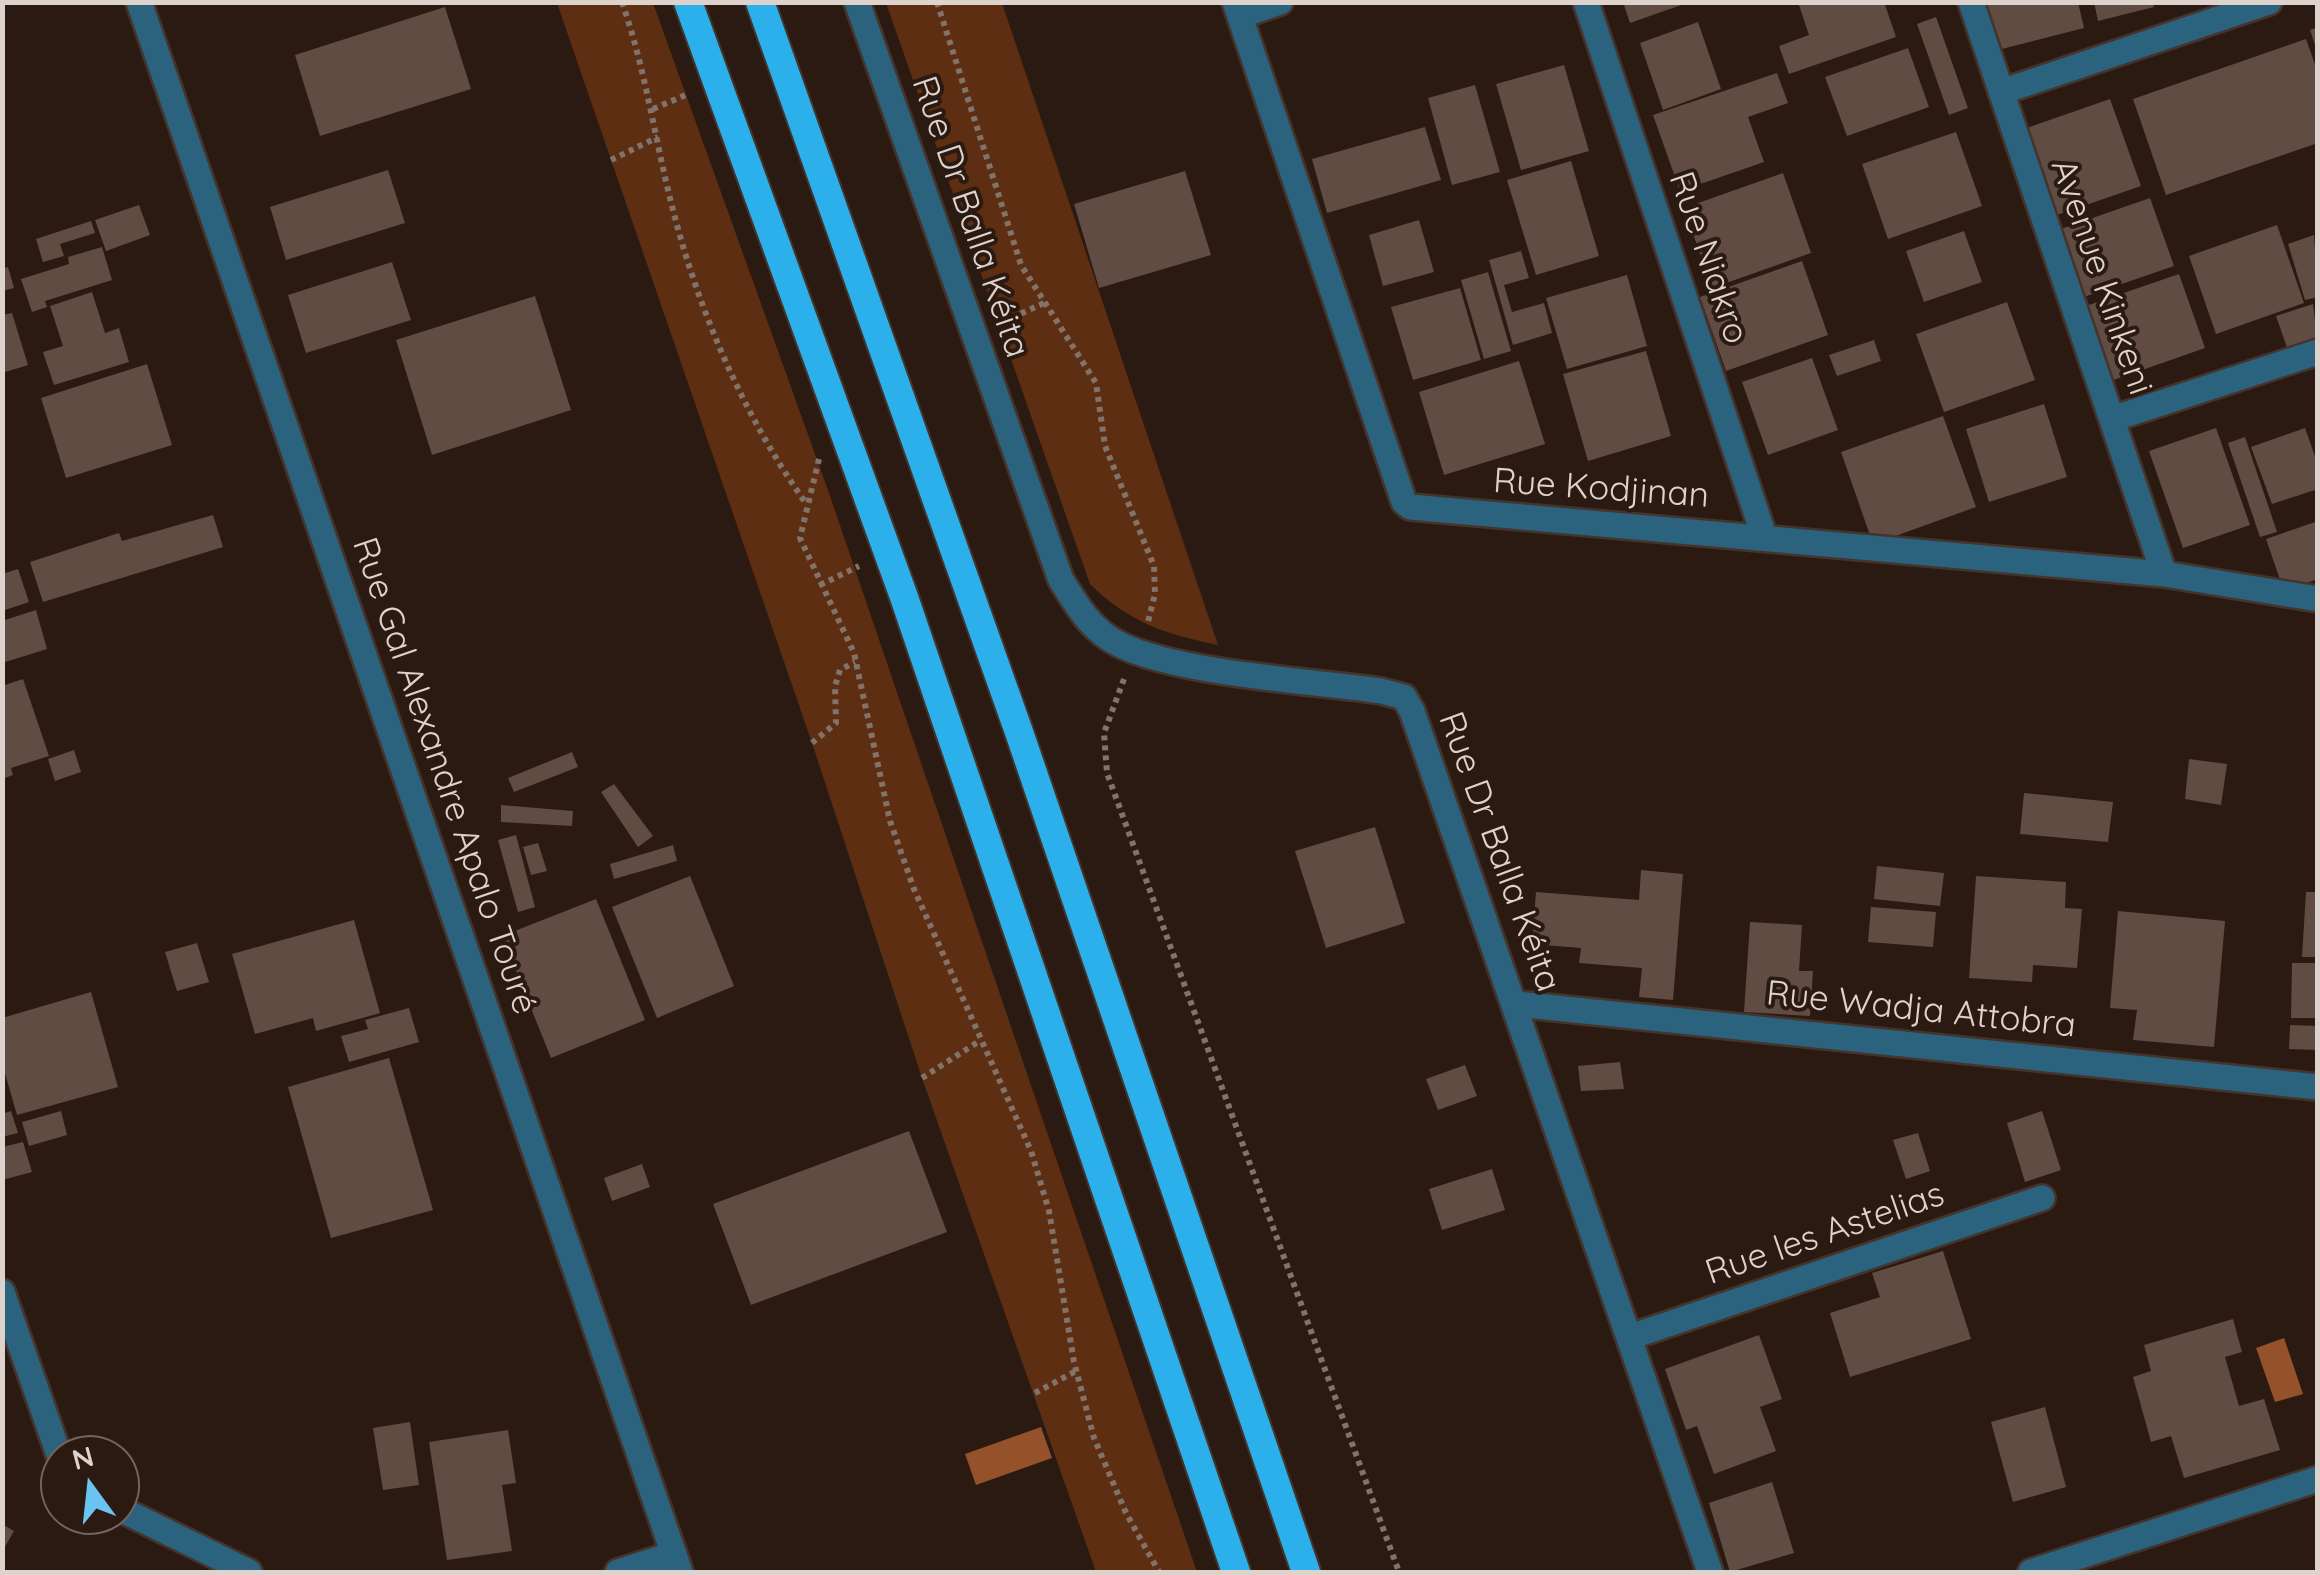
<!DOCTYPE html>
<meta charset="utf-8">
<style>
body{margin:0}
#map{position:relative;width:2320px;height:1575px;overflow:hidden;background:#2b1a11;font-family:Quicksand,sans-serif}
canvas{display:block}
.frame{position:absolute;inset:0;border:5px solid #ded2cc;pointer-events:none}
.north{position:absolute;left:40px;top:1435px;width:100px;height:100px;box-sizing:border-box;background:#2b1a11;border:2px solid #73645c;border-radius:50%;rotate:345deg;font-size:28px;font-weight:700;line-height:40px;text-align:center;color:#ded2cc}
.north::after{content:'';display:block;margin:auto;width:35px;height:45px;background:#6bc3f2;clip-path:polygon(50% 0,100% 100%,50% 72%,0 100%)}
</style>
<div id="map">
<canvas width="2320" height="1575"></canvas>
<div class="frame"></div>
<div class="north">N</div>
</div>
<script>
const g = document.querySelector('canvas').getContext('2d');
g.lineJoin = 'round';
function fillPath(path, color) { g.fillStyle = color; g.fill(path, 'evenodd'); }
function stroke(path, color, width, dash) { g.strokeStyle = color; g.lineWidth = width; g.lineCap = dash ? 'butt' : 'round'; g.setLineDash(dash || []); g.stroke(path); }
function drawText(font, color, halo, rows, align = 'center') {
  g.font = font + ' Quicksand,sans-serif'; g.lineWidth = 8; g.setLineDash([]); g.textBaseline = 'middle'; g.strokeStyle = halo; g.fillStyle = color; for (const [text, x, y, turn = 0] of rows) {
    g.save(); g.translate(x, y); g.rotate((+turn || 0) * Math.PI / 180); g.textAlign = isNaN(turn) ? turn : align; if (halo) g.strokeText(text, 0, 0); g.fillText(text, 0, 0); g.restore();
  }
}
fillPath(new Path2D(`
 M 557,3 L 653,3 L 829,493 L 1197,1572 L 1096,1572 L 922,1078 L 812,743 Z
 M 886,3 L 1002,3 L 1218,645 C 1165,634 1128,622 1090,584 Z`), '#5d2e11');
fillPath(new Path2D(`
 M 2284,1338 L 2303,1394 L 2275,1402 L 2256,1348 Z
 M 1041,1427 L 1052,1458 L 976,1485 L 965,1454 Z`), '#95522a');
fillPath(new Path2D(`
 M 1623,2 L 1686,2 L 1687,3 L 1630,23 Z
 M 1798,2 L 1884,2 L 1896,37 L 1789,74 L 1779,46 L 1809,35 Z
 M 1982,2 L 2078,2 L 2084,28 L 1994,51 Z
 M 2094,2 L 2153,2 L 2154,7 L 2098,21 Z
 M 445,7 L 471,89 L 320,136 L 295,55 Z
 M 1936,17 L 1968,108 L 1949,115 L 1917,24 Z
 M 1698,22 L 1721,89 L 1663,110 L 1640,43 Z
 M 2318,27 L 2318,51 L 2317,51 L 2310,30 Z
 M 2306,39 L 2318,73 L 2318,143 L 2166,195 L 2133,99 Z
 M 1908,48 L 1929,107 L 1847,136 L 1825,77 Z
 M 1564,65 L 1589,151 L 1521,170 L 1496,84 Z
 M 1777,73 L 1788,103 L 1748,117 L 1764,162 L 1680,191 L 1653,115 Z
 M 1475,85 L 1500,172 L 1452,185 L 1428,98 Z
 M 2110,99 L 2141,186 L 2051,217 L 2021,130 Z
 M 1425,127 L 1441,180 L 1327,213 L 1312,159 Z
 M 1956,132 L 1982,206 L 1888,239 L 1862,164 Z
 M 1571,161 L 1599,256 L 1536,275 L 1507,180 Z
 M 388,170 L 405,223 L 286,260 L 270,207 Z
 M 1185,171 L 1211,255 L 1099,288 L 1074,204 Z
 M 1783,173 L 1811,253 L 1712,288 L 1684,208 Z
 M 2150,198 L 2174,266 L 2081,298 L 2058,230 Z
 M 139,205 L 150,235 L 106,251 L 95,220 Z
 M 1419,220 L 1434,272 L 1383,286 L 1369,235 Z
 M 91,221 L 95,233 L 60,244 L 64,256 L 43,262 L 36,239 Z
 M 2277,225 L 2304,303 L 2216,334 L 2189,256 Z
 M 1964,231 L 1982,282 L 1924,302 L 1906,251 Z
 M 2314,235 L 2318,297 L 2305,300 L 2288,244 Z
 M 102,247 L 112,280 L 45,301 L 47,307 L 32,312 L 21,279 L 69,264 L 68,257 Z
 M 1521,251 L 1529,278 L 1504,285 L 1512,312 L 1544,303 L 1552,333 L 1513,345 L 1489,260 Z
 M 1802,261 L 1828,335 L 1726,371 L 1700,297 Z
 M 392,262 L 411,320 L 306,353 L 288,295 Z
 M 8,267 L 14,288 L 2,291 L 2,269 Z
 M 1488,272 L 1511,351 L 1484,359 L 1461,280 Z
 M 2179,274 L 2205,348 L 2108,382 L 2083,307 Z
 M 1627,275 L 1647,346 L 1567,369 L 1546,298 Z
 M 1460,288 L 1481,360 L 1413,380 L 1391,307 Z
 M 92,292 L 105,333 L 119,328 L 129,362 L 54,385 L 43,352 L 63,346 L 50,306 Z
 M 535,296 L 571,410 L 432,455 L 396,340 Z
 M 2007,302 L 2035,380 L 1944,412 L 1916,334 Z
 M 2313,304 L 2318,346 L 2290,356 L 2276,316 Z
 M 12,313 L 28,365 L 2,373 L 2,315 Z
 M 1874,340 L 1881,361 L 1837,376 L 1829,355 Z
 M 1646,351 L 1671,436 L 1588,461 L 1563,374 Z
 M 1812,358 L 1838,430 L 1768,455 L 1742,382 Z
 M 1519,361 L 1545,444 L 1444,475 L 1419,392 Z
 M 147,364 L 172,445 L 66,478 L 41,398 Z
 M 2044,404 L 2067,477 L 1989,502 L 1966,429 Z
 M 1943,416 L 1976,507 L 1873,544 L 1841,452 Z
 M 2216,428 L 2250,525 L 2183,548 L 2149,451 Z
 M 2305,428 L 2318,465 L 2318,489 L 2272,504 L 2251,447 Z
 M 2245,437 L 2277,532 L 2260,537 L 2228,443 Z
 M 213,515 L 223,547 L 43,602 L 30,562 L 119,533 L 122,541 Z
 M 2318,521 L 2318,579 L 2284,591 L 2266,539 Z
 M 18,569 L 29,602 L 2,611 L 2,574 Z
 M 36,610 L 47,649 L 2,663 L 2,621 Z
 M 23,679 L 49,756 L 11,768 L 13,775 L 2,779 L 2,686 Z
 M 74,750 L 81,772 L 55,781 L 48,759 Z
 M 572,752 L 578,767 L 514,792 L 508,778 Z
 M 2189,759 L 2227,764 L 2221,805 L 2185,799 Z
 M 614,784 L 653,836 L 638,847 L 601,792 Z
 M 2024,793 L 2113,802 L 2108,842 L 2020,834 Z
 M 501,805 L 573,811 L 572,826 L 501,822 Z
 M 1375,827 L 1405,923 L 1326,948 L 1295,851 Z
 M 516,835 L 535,907 L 518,912 L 498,840 Z
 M 538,843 L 547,871 L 531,875 L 523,847 Z
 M 673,845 L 677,861 L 614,879 L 610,864 Z
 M 1877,866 L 1944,873 L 1940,906 L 1874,899 Z
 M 1641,870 L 1683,874 L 1673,1000 L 1639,997 L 1642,968 L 1579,963 L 1581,948 L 1532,944 L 1536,892 L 1639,900 Z
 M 690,876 L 734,986 L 657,1018 L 612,907 Z
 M 1976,876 L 2066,882 L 2065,908 L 2082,909 L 2077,968 L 2033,965 L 2032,982 L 1969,978 Z
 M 2306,892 L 2318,892 L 2318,957 L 2302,957 Z
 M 596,899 L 645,1020 L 551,1058 L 502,936 Z
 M 1871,907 L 1936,912 L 1933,947 L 1868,942 Z
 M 2118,911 L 2225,921 L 2214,1047 L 2133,1040 L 2137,1010 L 2110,1008 Z
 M 354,920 L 380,1013 L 316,1031 L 313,1018 L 255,1034 L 232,954 Z
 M 1750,922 L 1802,925 L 1799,971 L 1813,971 L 1810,1016 L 1744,1012 Z
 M 197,943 L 209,982 L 177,991 L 165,952 Z
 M 2292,963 L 2318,963 L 2318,1018 L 2291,1018 Z
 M 91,992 L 118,1087 L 17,1115 L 2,1063 L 2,1018 Z
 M 409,1008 L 419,1042 L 349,1062 L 341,1036 L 368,1029 L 365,1020 Z
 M 2290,1025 L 2318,1026 L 2318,1050 L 2289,1049 Z
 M 389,1058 L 433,1210 L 331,1238 L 288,1087 Z
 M 1620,1062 L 1624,1089 L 1581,1091 L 1578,1066 Z
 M 1465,1065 L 1477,1096 L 1438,1110 L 1426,1079 Z
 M 11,1111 L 18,1133 L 2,1137 L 2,1114 Z
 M 61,1111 L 67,1135 L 29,1146 L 22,1122 Z
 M 2042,1111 L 2061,1170 L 2025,1182 L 2007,1123 Z
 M 909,1131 L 947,1232 L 751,1305 L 713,1204 Z
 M 1918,1133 L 1930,1171 L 1906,1179 L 1893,1140 Z
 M 23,1142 L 32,1172 L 2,1180 L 2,1147 Z
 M 642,1164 L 650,1187 L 612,1201 L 604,1178 Z
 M 1492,1169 L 1505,1210 L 1442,1230 L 1429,1189 Z
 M 1943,1251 L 1971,1339 L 1850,1377 L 1830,1313 L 1880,1297 L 1872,1273 Z
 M 2233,1319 L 2242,1352 L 2225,1357 L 2239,1406 L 2264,1399 L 2280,1450 L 2184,1478 L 2171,1436 L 2151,1442 L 2133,1377 L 2151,1371 L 2144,1345 Z
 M 1759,1335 L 1782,1399 L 1760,1407 L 1776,1451 L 1714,1474 L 1697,1426 L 1686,1430 L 1665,1369 Z
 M 2045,1407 L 2066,1487 L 2013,1502 L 1991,1422 Z
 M 410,1422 L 419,1485 L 383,1490 L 373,1428 Z
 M 508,1430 L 516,1483 L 502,1485 L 512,1551 L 447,1560 L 429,1442 Z
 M 1772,1482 L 1794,1553 L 1730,1572 L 1709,1503 Z
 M 2,1524 L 14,1531 L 2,1552 Z`), '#604c42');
const minor = new Path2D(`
 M 139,2 L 680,1572
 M 857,2 L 1061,580 C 1075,602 1087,624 1110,639 C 1162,673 1314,681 1381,691 L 1404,697 L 1412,711 L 1710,1572
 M 1235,2 L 1404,502 L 1410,507 L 2164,574 L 2318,599
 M 1586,2 L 1764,536
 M 1971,2 L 2164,574
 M 1240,16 L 1280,2
 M 2001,92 L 2269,2
 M 2112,419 L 2318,352
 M 1517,1004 L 2318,1087
 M 2,1292 L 60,1458
 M 1630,1337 L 2042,1198
 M 120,1509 L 249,1572
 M 618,1572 L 674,1554
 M 2031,1572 L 2318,1479`);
const trunk = new Path2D(`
 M 688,2 L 904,597 L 1236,1572
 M 760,2 L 1019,732 L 1306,1572`);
stroke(minor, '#44342b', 30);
stroke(trunk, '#44342b', 32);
stroke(new Path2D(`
 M 622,2 C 646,71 655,141 673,210 C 699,312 744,416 805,502
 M 937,2 L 1021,265 L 1096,383 L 1105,446 L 1154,566 L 1155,594 L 1148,622
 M 653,109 L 688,94
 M 611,160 L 658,137
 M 1003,322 L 1044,303
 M 819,459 L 800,538 L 854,653 L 890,821 L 914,889 L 1031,1151 L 1049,1211 L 1074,1362 L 1094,1438 L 1126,1513 L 1159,1572
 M 820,585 L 859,566
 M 1124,679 L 1104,733 L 1107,773 L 1399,1572
 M 812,743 L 836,723 L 835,686 L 840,670 L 855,662
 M 922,1078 L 981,1040
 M 1035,1393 L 1076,1371`), '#81736b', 6, [5, 5]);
stroke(minor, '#2b627e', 25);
stroke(trunk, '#2cb0eb', 28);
drawText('35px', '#ded2cc', '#2b1a11', [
 ["Rue Dr Balla Kéita",970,217,71],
 ["Rue Niakro",1708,258,71],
 ["Avenue Kinkeni",2101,277,71],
 ["Rue Kodjinan",1601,489,4],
 ["Rue Gal Alexandre Apalo Touré",444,776,71],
 ["Rue Dr Balla Kéita",1499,852,70],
 ["Rue Wadja Attobra",1921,1010,6],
 ["Rue les Astelias",1825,1234,-19]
]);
</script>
